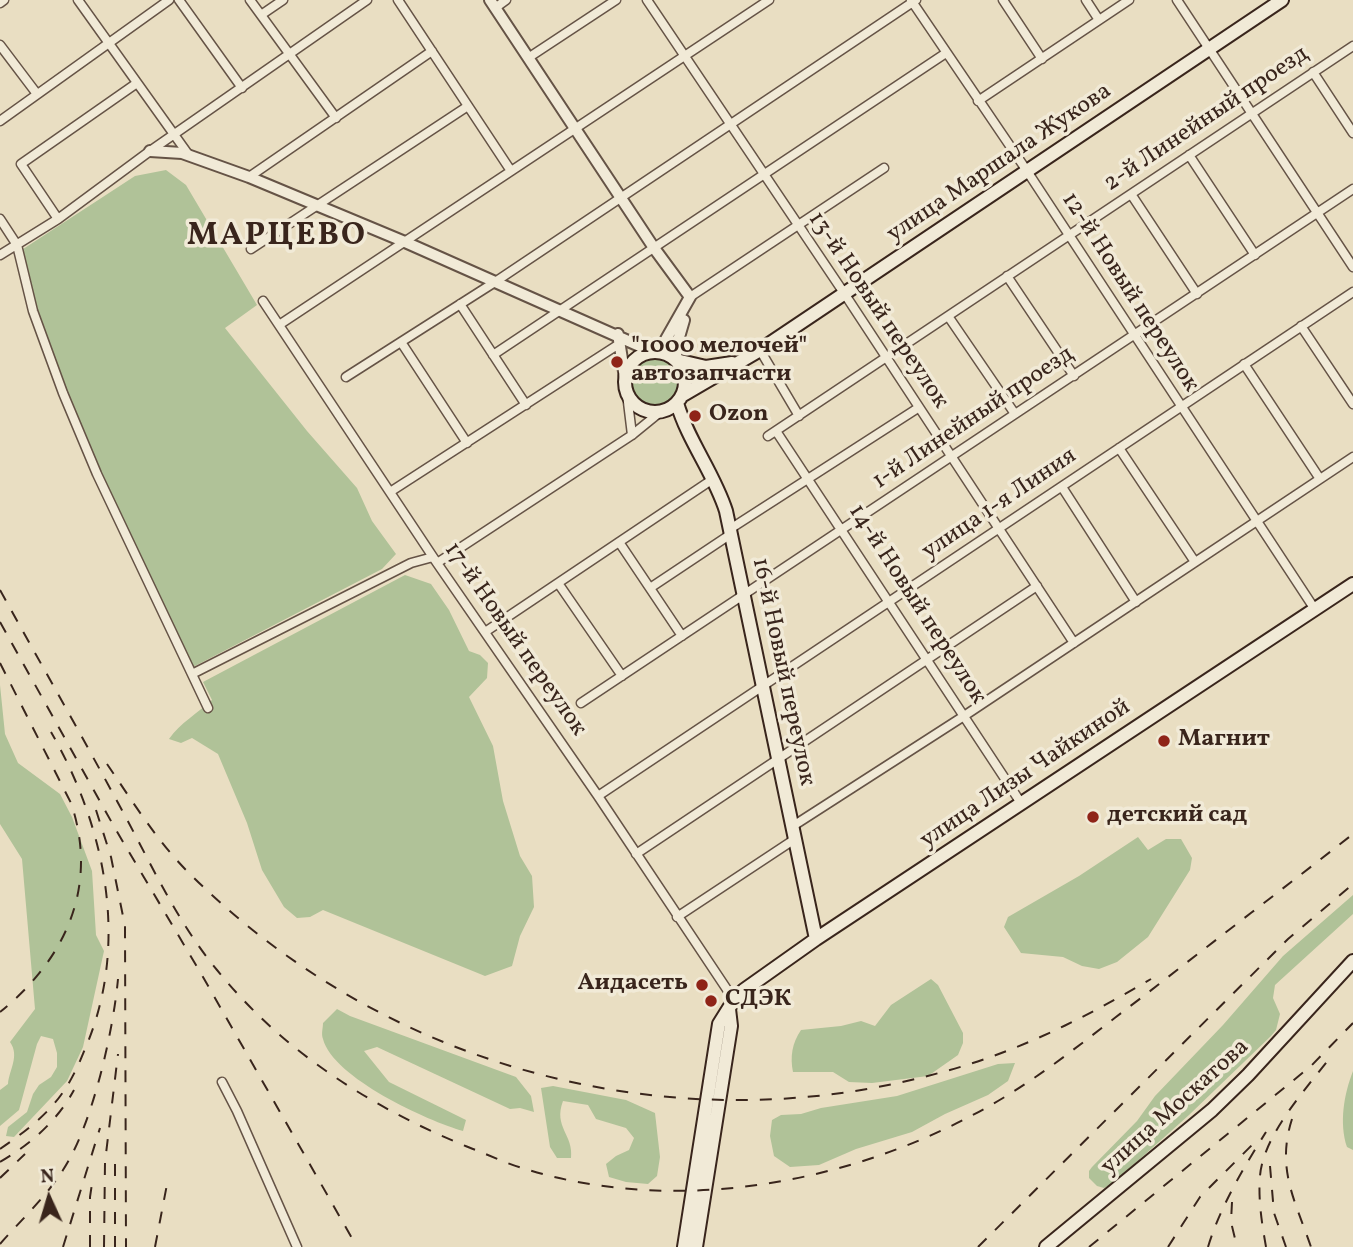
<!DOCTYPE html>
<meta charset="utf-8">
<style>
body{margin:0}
#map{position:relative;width:1353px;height:1247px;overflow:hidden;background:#e9dec2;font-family:Vollkorn,serif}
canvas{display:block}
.north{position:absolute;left:14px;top:1163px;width:70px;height:70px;-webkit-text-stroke:5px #f1ead7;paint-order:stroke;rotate:356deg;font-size:19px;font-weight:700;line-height:28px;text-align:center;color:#39251c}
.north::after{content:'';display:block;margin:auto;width:24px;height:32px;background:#39251c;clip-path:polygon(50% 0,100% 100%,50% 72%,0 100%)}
</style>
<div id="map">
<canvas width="1353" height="1247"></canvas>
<div class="north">N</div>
</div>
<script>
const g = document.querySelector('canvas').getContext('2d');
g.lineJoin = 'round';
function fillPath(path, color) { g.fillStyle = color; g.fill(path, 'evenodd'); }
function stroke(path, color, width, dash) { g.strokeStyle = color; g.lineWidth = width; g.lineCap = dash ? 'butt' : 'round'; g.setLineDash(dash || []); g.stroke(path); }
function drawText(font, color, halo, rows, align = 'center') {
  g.font = font + ' Vollkorn,serif'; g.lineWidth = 7; g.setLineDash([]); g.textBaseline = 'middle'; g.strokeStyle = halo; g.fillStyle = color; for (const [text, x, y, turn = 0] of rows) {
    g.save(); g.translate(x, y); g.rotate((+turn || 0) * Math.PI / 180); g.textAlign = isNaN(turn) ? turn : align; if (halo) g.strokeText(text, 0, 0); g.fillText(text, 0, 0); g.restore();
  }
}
fillPath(new Path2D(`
 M 166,170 L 186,185 L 257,305 L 225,328 L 307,431 L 357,488 L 372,521 L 396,554 L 382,569 L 193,667 L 101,474 L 68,393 L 17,253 L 135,176 Z
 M629 382a26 26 0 1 1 52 0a26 26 0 1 1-52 0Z
 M 405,575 L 431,584 L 449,610 L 469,651 L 480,655 L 488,663 L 487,678 L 469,697 L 493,746 L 503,801 L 520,856 L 532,876 L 534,907 L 520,936 L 512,966 L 485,976 L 323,910 L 310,917 L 297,918 L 284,907 L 262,870 L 247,823 L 218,754 L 192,738 L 181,743 L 169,739 C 180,723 198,713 212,700 L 203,682 Z
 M 0,685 L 5,734 L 18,763 L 60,794 L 72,817 L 92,871 L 96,935 L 104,951 L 83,1047 L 67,1081 L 14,1137 L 6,1136 L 8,1127 L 27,1112 L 33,1094 L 39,1085 L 51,1077 L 57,1067 L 57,1053 L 53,1039 L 41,1036 L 37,1044 L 19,1110 L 0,1126 L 0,1090 L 8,1084 C 9,1070 20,1056 10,1042 L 35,1009 L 22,859 L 0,824 Z
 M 1138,837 L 1148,850 L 1166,839 L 1181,839 L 1192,858 L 1190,870 L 1148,937 L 1117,962 L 1099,969 L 1082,966 L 1063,957 L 1021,953 L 1004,927 L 1008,917 L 1079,876 Z
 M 1353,895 L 1353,914 L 1275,985 L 1273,998 L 1280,1014 L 1276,1030 L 1271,1036 L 1189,1115 L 1112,1184 L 1104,1188 L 1097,1186 L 1089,1178 L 1089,1171 L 1092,1167 L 1137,1121 L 1155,1096 L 1223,1025 L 1283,956 Z
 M 931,979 L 938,985 L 963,1033 L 963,1043 L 958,1055 L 928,1076 L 872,1083 L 849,1082 L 833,1072 L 793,1072 C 790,1057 792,1043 801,1030 L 841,1026 L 861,1021 L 875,1026 L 891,1005 Z
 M 337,1009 L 350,1016 L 516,1077 L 531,1096 L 534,1112 L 520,1108 L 510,1109 L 377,1047 L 364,1051 L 389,1082 L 466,1120 L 463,1131 C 428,1121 333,1078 323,1039 C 321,1034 323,1028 323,1023 Z
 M 1015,1063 L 1008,1081 L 988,1095 L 945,1114 L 912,1132 L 856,1149 L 819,1165 L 790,1167 L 774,1156 L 770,1136 L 772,1120 L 781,1115 L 801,1114 L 821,1108 L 897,1096 L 998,1064 Z
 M 1353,1071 L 1353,1150 L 1347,1147 C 1339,1123 1344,1094 1353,1071 Z
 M 553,1086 L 626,1100 L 655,1113 L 660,1157 L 657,1176 L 648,1184 L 626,1182 L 609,1177 L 606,1164 L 616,1156 L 629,1150 L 634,1138 L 626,1128 L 596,1119 L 588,1105 L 563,1101 C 553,1127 574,1135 571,1158 L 557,1158 L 550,1147 L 541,1088 Z`), '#b0c298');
const minor = new Path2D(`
 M 78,0 L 188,154
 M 179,0 L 242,88
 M 250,0 L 336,118
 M 398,0 L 511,171
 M 647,0 L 844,293 L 1074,643
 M 911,0 L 1027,171 L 1314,608
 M 1003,0 L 1042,59
 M 1086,0 L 1099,20
 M 1177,0 L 1353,267
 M 0,3 L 4,0
 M 495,8 L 506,0
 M 261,15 L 283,0
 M 0,45 L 37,94
 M 528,58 L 616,0
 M 1313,72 L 1353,133
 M 978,101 L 1129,0
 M 0,121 L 169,0
 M 1189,155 L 1255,255
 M 249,177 L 432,51
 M 1131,194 L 1197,294
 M 0,219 L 17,245 L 33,311 L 63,393 L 97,474 L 208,708
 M 58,219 L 21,164 L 137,83
 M 251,249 L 468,106
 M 0,255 L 58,219 L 150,151 L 367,0
 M 1007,276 L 1074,376
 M 690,297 L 884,168
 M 263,301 L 437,563 L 598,796 L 734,1000
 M 460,304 L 526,405
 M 948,316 L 1015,414
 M 279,325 L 769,0
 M 1301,326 L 1353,404
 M 401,342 L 467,443
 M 760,350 L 799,416
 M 493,355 L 946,53
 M 1244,364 L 1320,479
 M 346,377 L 495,282 L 916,0
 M 627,394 L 632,435
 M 776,431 L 1021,803
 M 768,436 L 1353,46
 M 1119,448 L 1195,562
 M 1062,487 L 1136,602
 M 390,492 L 616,346 L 620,349
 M 730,529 L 918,408
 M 619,542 L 682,636
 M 437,563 L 632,435 L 659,413
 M 558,583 L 622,676
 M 650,588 L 731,534
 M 485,632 L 713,479
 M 192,674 L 411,563 L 433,557
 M 581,703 L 1353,189
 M 598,796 L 1353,292
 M 793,826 L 964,716 L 1353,457
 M 636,854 L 1037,586
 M 677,917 L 795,839
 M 222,1082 L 237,1111 L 297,1247`);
const tertiary = new Path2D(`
 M 490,0 L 654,248 L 690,297
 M 150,151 L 182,153 L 249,177 L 405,242 L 653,352 L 665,341 L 690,297
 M 618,334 L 625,378
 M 676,360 L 677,344 L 684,320`);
const secondary = new Path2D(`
 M625 382a30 30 0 1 1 60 0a30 30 0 1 1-60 0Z
 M 676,360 L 706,367 L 732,363
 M 683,395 L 760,350 L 1282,0
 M 677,403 C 688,441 714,473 726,511 L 816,939
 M 684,1247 L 719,1024 L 734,1000 L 744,990 L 816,939 L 1353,584
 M 696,1247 L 731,1026 L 729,1009
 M 1046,1247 L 1212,1110 L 1248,1075 L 1353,961`);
stroke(minor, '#655346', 11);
stroke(tertiary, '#655346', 14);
stroke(secondary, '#39251c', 16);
stroke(minor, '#f1ead7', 8);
stroke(tertiary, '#f1ead7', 10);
stroke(secondary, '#f1ead7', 12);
stroke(new Path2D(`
 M 0,590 C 41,664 83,738 123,812 C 152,866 178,923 217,970 C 284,1053 375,1110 473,1149 C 489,1155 505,1163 522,1168 C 680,1218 863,1182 1003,1098 C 1053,1068 1098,1030 1145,995 C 1214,941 1284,888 1353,834
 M 0,622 L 116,830 L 203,977 L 357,1247
 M 0,663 L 71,803 C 99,886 66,959 0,1012
 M 107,764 C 131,799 155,838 185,869 C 382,1069 676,1148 946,1071 C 1020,1051 1086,1017 1151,979
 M 96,810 L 111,857 L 125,926 L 126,1247
 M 1292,1119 C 1276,1169 1295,1200 1311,1247
 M 0,1149 C 19,1136 38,1122 53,1105 C 68,1088 77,1069 85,1049 C 130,945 106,828 51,732
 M 0,1162 C 31,1144 57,1121 74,1090
 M 115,1164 L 115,1247
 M 1270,1166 L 1274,1213 L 1286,1247
 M 0,1178 L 25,1154
 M 1232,1202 L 1231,1222 L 1237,1247
 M 0,1244 C 21,1220 46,1197 63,1170 C 92,1126 113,1033 118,979
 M 63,1247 L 100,1128
 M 90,1247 L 90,1197 L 93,1177
 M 104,1247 L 105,1162 L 118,1054
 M 155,1247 L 168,1179
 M 978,1247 L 1288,939 L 1353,884
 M 1089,1247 L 1311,1066 L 1353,1023
 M 1168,1247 L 1200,1197 L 1252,1145
 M 1208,1247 C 1220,1207 1244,1167 1266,1132
 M 1266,1247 C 1262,1224 1258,1200 1260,1176 C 1263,1136 1305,1090 1329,1059`), '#39251c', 2, [12, 12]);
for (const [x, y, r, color] of [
 [617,362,7,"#8f2418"],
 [695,416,7,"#8f2418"],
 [1164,741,7,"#8f2418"],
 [1093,817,7,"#8f2418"],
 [702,985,7,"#8f2418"],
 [711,1001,7,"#8f2418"]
]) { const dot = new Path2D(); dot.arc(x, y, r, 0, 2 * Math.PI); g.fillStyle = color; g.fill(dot); stroke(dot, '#f1ead7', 2.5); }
drawText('24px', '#39251c', '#f1ead7', [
 ["2-й Линейный проезд",1207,120,-34],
 ["улица Маршала Жукова",1000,164,-34],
 ["12-й Новый переулок",1129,293,57],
 ["13-й Новый переулок",877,311,56],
 ["1-й Линейный проезд",974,419,-34],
 ["улица 1-я Линия",1000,505,-34],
 ["14-й Новый переулок",916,605,57],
 ["17-й Новый переулок",514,640,55],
 ["16-й Новый переулок",782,672,78],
 ["улица Лизы Чайкиной",1026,775,-34],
 ["улица Москатова",1176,1108,-42]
]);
drawText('bold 24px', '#39251c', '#f1ead7', [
 ["\"1000 мелочей\"",631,348],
 ["автозапчасти",631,376],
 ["Ozon",709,416],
 ["Магнит",1178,741],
 ["детский сад",1107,817],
 ["Аидасеть",688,985,"right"],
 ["СДЭК",725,1001]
], 'left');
g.letterSpacing = '2px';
drawText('bold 32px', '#39251c', '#f1ead7', [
 ["МАРЦЕВО",277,238]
]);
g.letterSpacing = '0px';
</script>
